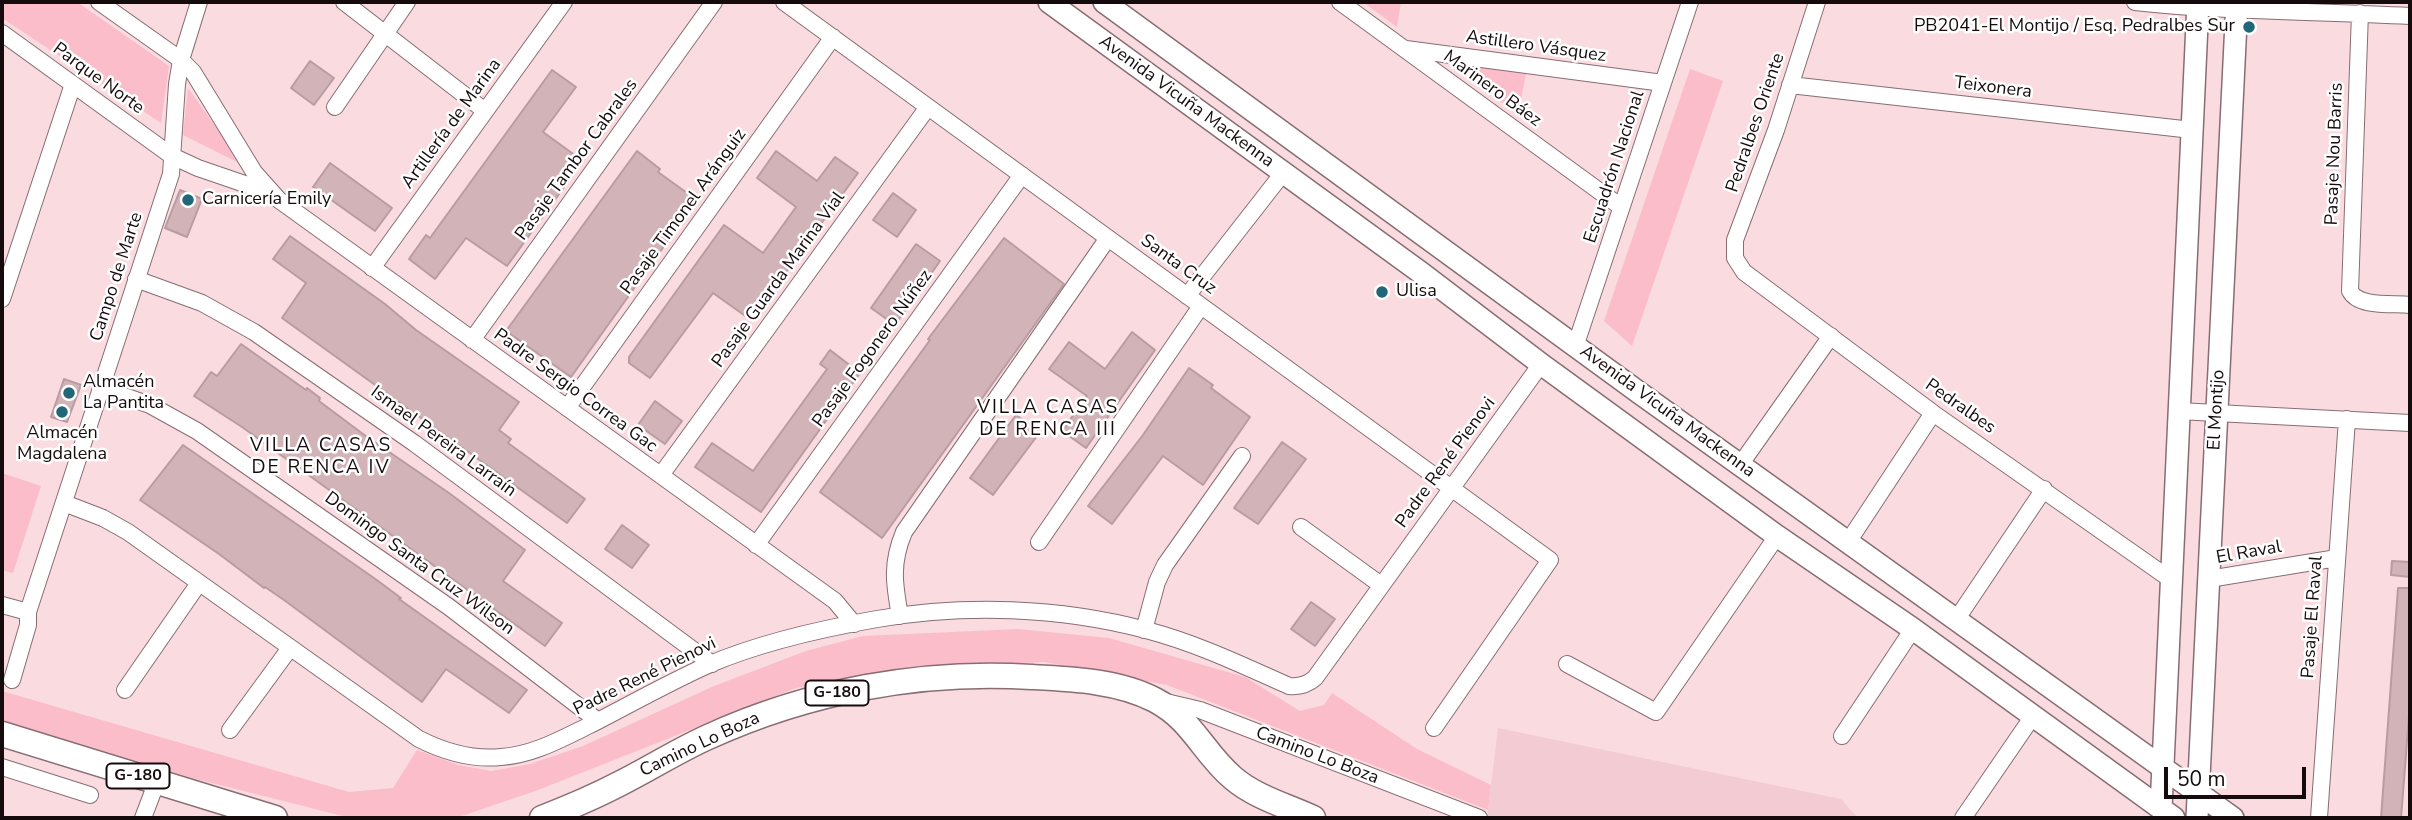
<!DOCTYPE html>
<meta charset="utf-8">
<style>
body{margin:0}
#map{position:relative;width:2412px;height:820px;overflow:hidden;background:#fadbe0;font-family:"Nunito Sans",sans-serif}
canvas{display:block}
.frame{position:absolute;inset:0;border:4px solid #150b0d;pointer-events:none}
.scale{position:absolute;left:2164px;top:767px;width:142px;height:32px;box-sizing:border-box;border:4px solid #150b0d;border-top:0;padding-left:9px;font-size:21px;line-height:24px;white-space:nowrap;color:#150b0d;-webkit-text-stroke:5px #fff;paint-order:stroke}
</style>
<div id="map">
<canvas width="2412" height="820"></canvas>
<div class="frame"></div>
<div class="scale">50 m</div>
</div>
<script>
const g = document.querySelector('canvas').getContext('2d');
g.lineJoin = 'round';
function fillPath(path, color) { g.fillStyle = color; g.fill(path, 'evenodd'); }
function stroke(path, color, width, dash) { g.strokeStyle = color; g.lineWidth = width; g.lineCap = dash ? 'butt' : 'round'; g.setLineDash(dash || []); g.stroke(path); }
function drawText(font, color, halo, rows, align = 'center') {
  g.font = font + ' "Nunito Sans",sans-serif'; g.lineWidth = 5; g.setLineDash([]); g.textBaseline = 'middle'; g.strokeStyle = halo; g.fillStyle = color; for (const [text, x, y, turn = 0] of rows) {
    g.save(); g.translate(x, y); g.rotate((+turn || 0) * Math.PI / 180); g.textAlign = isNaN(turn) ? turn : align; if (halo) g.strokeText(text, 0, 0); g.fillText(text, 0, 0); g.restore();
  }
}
fillPath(new Path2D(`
 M 1498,728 L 1841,799 L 1858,818 L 1487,818 Z`), '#f3ccd3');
fillPath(new Path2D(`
 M 2,2 L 77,2 L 169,66 L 161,123 L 2,18 Z
 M 1363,2 L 1401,2 L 1397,27 Z
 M 1442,58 L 1526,74 L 1518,114 Z
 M 1690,69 L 1723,81 L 1632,346 L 1604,321 Z
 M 188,88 L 243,165 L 183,135 Z
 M 2,473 L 41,486 L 13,573 L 2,570 Z
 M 1018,629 L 1109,638 L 1245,677 L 1300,711 L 1324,705 L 1332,693 L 1417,749 L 1491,785 L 1488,810 L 1167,685 L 1044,662 L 910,668 L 796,688 L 538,790 L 456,818 L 351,818 L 192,778 L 2,720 L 2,691 L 349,792 L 393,788 L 417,750 L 459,765 L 491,771 L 530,764 L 583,746 L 714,686 L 806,651 L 863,636 Z`), '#fbbdc9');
const building = new Path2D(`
 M 310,61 L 334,78 L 314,105 L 291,88 Z
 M 552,70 L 576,87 L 543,132 L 583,161 L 507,266 L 466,238 L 435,279 L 409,259 L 426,235 L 430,238 Z
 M 637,151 L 660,169 L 658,172 L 694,198 L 694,204 L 571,377 L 506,331 Z
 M 776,151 L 817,181 L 835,157 L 858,173 L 751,320 L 713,293 L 650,378 L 629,363 L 629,357 L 724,225 L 763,253 L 796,207 L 757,178 Z
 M 330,163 L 392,208 L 375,231 L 313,187 Z
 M 180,190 L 202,199 L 187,237 L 165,228 Z
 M 893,193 L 916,210 L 897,237 L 873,220 Z
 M 290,236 L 385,304 L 416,330 L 519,402 L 499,430 L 511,439 L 508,443 L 585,499 L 567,523 L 282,318 L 306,283 L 273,259 Z
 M 1004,238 L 1064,284 L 882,538 L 820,492 L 930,340 L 928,339 Z
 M 916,244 L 940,261 L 895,325 L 871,308 Z
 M 1132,332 L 1155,350 L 1086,448 L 1062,431 L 1087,396 L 1049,369 L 1069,342 L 1105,369 Z
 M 241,344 L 306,390 L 307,388 L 320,398 L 319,401 L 363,434 L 449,493 L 525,550 L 503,581 L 562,623 L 545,646 L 242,427 L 194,396 L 211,372 L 217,376 Z
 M 830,350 L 860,373 L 761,512 L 695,467 L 712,443 L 753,471 L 827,369 L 820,364 Z
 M 1189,368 L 1213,385 L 1211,388 L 1250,417 L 1203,485 L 1163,456 L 1112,524 L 1088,506 L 1143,435 Z
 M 64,379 L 81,385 L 67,422 L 51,417 Z
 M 655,401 L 682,421 L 665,444 L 638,425 Z
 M 1016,415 L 1040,432 L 993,495 L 970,478 Z
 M 1282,442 L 1306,459 L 1258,524 L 1234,508 Z
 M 183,445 L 374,578 L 401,598 L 399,599 L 527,690 L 509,713 L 446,669 L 422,702 L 284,600 L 265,587 L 264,588 L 219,554 L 140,500 Z
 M 622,525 L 649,545 L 632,568 L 605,549 Z
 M 2392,561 L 2410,562 L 2410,577 L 2391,575 Z
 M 2398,588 L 2410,588 L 2409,716 L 2401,818 L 2381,818 Z
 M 1311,602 L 1335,619 L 1315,646 L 1291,629 Z`);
fillPath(building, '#d1b3b8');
stroke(building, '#b99ca1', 2);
const street = new Path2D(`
 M 99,2 L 181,60 L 193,72 L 254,172 L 279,200 L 835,601 L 854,624
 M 344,2 L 485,111
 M 784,2 L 1550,560 L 1434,728
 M 1340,2 L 1621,207
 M 1817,2 L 1776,130 L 1735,240 L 1735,258 L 1744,272 L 1933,413 L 2170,579
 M 2135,2 C 2226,12 2318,11 2410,16
 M 2360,13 L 2350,291 C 2359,308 2393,303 2410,305
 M 2,33 L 172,156 L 198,168 L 271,193
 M 1406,49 L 1663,83
 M 1790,85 L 2192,130
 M 335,107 L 407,2
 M 372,268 L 564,2
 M 136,279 L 202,303 L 254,332 L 414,443 L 712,664
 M 1187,296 L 1283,173
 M 2,299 L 73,84
 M 472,340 L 714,2
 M 1576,344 L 1690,2
 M 101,388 L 150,405 L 197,431 L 449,607 L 598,721
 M 567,408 L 833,37
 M 2178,411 L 2410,423
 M 1740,465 L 1831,336
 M 661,475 L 928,107
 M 64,503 L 103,518 L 128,532 L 419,739 C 445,752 472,760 501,757 C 533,755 561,739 590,725 C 629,705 668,683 708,665 C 761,642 820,629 877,619 C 965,604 1059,607 1146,630 C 1196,643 1242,665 1289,686 C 1299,687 1307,685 1315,678 L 1541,364
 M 1301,527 L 1381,585
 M 1039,542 L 1201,306
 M 1848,542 L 1933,413
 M 756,545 L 1022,175
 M 2209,579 L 2337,558
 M 2,605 L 28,612
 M 900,616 C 894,583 891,563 904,532 L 1108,238
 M 1956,620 L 2044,489
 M 1144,630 L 1157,582 L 1165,565 L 1242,456
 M 1567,664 L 1656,712 L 1777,536
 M 12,680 L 28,625 L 28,612 L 171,174 L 177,84 L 181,60 L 199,2
 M 125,690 L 199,583
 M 1166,702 L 1200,710 L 1479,818
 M 230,730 L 290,648
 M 1842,736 L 1913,629
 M 2,767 L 90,795
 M 143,818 L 157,781
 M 1963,818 L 2033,716
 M 2319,818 L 2347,419`);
const secondary = new Path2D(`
 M 1049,2 L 1420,272 L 1541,364 L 1777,536 L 1913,629 L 2174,818
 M 1104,2 L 1641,394 L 2233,818
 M 2161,808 L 2198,2
 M 2197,818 L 2237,2`);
const primary = new Path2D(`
 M 2,734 L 275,818
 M 542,818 C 568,808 594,797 619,784 C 649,769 677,751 708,737 C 809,691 921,670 1032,677 C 1072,679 1119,681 1155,700 C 1193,720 1203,753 1233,778 C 1255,797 1287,806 1313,818`);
stroke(street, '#886d72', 18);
stroke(secondary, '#886d72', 24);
stroke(primary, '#886d72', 27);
stroke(street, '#fff', 16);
stroke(secondary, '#fff', 21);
stroke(primary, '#fff', 24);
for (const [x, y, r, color] of [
 [2249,27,7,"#216777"],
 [188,200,7,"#216777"],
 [1382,292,7,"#216777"],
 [69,393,7,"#216777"],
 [62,412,7,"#216777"]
]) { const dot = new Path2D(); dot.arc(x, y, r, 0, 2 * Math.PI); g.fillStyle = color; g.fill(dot); stroke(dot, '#fff', 2.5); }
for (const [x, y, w] of [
 [837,693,63],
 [138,776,63]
]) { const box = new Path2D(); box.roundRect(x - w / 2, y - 12.5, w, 25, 5); g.fillStyle = '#fff'; g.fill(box); stroke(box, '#150b0d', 2); }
drawText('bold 16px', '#150b0d', null, [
 ["G-180",837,693],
 ["G-180",138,776]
]);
drawText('18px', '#150b0d', '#fff', [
 ["PB2041-El Montijo / Esq. Pedralbes Sur",2235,27,"right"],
 ["Carnicería Emily",202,200],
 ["Ulisa",1396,292],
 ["Almacén",83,383],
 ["La Pantita",83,404],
 ["Almacén",62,434,"center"],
 ["Magdalena",62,455,"center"]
], 'left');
drawText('18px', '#150b0d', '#fff', [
 ["Astillero Vásquez",1536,47,8],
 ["Parque Norte",98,79,36],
 ["Teixonera",1993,88,7],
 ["Marinero Báez",1492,89,36],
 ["Avenida Vicuña Mackenna",1186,102,36],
 ["Pedralbes Oriente",1756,123,-71],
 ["Artillería de Marina",452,124,-54],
 ["Pasaje Nou Barris",2335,154,-88],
 ["Pasaje Tambor Cabrales",577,160,-54],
 ["Escuadrón Nacional",1615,167,-72],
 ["Pasaje Timonel Aránguiz",684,212,-54],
 ["Santa Cruz",1178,265,36],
 ["Campo de Marte",117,277,-72],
 ["Pasaje Guarda Marina Vial",779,280,-54],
 ["Pasaje Fogonero Núñez",873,349,-54],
 ["Padre Sergio Correa Gac",575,391,36],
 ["Pedralbes",1960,407,35],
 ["El Montijo",2217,410,-87],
 ["Avenida Vicuña Mackenna",1667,412,36],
 ["Ismael Pereira Larraín",443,442,36],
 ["Padre René Pienovi",1446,463,-54],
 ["El Raval",2249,553,-10],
 ["Domingo Santa Cruz Wilson",419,564,36],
 ["Pasaje El Raval",2313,617,-86],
 ["Padre René Pienovi",645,677,-26],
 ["Camino Lo Boza",700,745,-25],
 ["Camino Lo Boza",1317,756,21]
]);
g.letterSpacing = '2px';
drawText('19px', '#150b0d', '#fff', [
 ["VILLA CASAS",1048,408],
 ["DE RENCA III",1048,430],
 ["VILLA CASAS",321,446],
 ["DE RENCA IV",321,468]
]);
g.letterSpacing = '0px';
</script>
